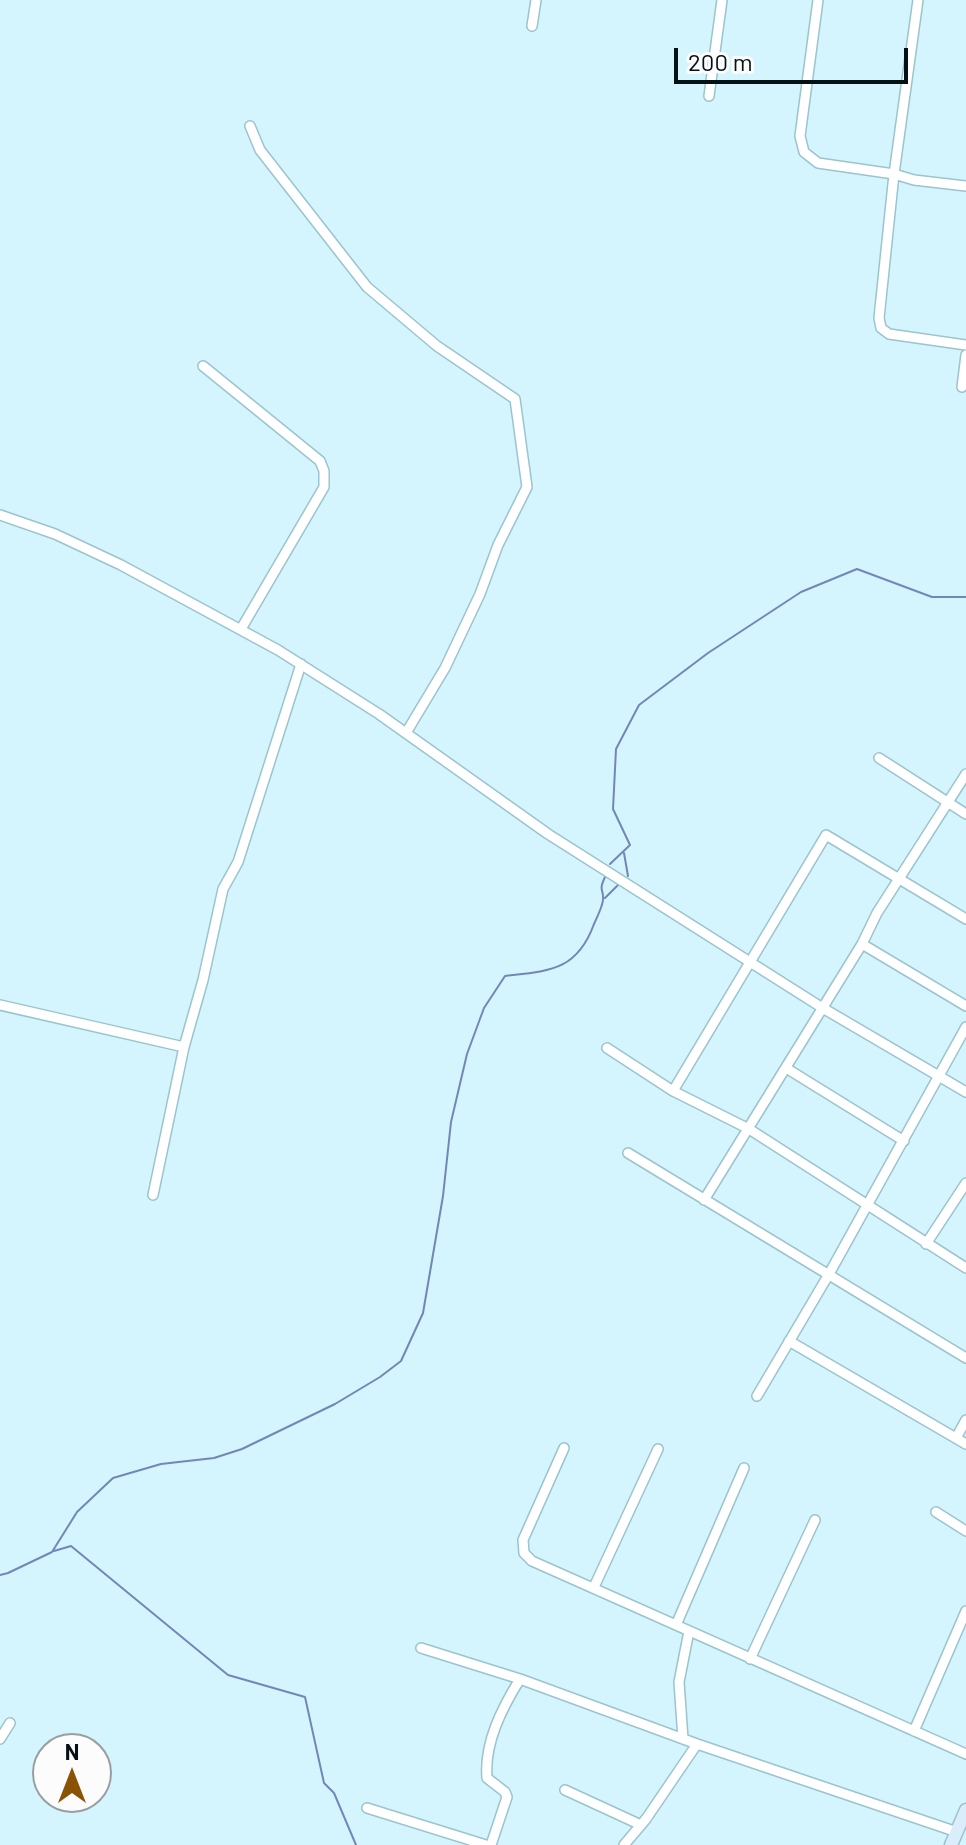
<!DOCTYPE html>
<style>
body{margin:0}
#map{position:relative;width:966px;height:1845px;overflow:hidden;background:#d4f5fd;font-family:Barlow,sans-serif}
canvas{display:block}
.north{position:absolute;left:32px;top:1733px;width:80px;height:80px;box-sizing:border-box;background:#fcfcfc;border:2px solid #999ea0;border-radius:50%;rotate:0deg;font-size:22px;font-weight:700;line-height:32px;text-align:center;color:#041215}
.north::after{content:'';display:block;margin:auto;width:28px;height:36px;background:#8a5304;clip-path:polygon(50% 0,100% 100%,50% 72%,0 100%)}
.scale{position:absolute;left:674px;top:48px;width:234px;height:36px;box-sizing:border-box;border:4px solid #041215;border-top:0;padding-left:10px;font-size:24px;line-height:28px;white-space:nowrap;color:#041215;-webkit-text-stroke:6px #fcfcfc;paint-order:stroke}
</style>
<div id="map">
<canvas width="966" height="1845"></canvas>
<div class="north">N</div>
<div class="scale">200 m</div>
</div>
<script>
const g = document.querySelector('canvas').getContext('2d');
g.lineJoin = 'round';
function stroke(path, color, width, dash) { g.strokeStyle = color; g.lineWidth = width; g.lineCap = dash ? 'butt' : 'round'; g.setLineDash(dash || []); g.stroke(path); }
stroke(new Path2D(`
 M 624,853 L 628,876
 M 610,864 L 630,845 L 613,809 L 616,749 L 639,705 L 708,653 L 801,592 L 857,569 L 932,597 L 966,597
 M 605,898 L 618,885
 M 54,1551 L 71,1546 L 228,1675 L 305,1697 L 324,1783 L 334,1793 L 356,1845
 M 0,1575 L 8,1573 L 52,1552 L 77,1512 L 113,1478 L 161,1464 L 214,1458 L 242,1449 L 335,1404 L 380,1377 L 401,1361 L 423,1313 L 443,1196 L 451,1122 L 467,1054 L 484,1008 L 505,976 C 549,971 577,971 594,924 C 597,917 602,908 603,900 C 604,888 598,892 605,877`), '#7386b8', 2);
const street = new Path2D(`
 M 818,0 L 800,136 L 804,152 L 818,163 L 894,174 L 914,180 L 966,186
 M 918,0 L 894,174 L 879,318 L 881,328 L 889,334 L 966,345
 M 532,26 L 536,0
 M 709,96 L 722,0
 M 250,126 L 260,150 L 367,287 L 437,346 L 515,399 L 527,487 L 498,545 L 480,594 L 445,668 L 406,733
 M 203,366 L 320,461 L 324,471 L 324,487 L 241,629
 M 962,387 L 966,355
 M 0,515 L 55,534 L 121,565 L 278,650 L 379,714 L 548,834 L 821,1007 L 966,1092
 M 879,758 L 966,814
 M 862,944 L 966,1006
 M 0,1005 L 184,1047
 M 607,1048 L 673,1091 L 749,1129 L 966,1268
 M 786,1068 L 904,1141
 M 673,1091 L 826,835 L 966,919
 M 628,1153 L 966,1358
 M 153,1195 L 184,1047 L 203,980 L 223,889 L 238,862 L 301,664
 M 704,1200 L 862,944 L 877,913 L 966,774
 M 926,1244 L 966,1183
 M 789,1341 L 966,1444
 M 757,1396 L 829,1274 L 966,1027
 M 956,1438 L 966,1420
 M 564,1448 L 523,1540 L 524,1553 L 532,1561 L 966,1754
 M 936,1512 L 966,1531
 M 594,1587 L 658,1449
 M 676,1625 L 744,1468
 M 421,1648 L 520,1679 L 697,1744 L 957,1832
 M 750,1659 L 815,1520
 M 914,1731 L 966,1611
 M 0,1739 L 10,1723
 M 683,1739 L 679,1682 L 689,1631
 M 565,1790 L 641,1825
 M 367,1808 L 486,1845
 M 491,1845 L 507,1797 L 505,1792 L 487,1778 C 484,1743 502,1708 520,1679
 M 624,1845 L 646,1819 L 697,1744`);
const secondary = new Path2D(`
 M 951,1845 L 966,1810`);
stroke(street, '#9bc4ce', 12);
stroke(secondary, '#9bc4ce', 15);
stroke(street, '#fff', 9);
stroke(secondary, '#daedfb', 12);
</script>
